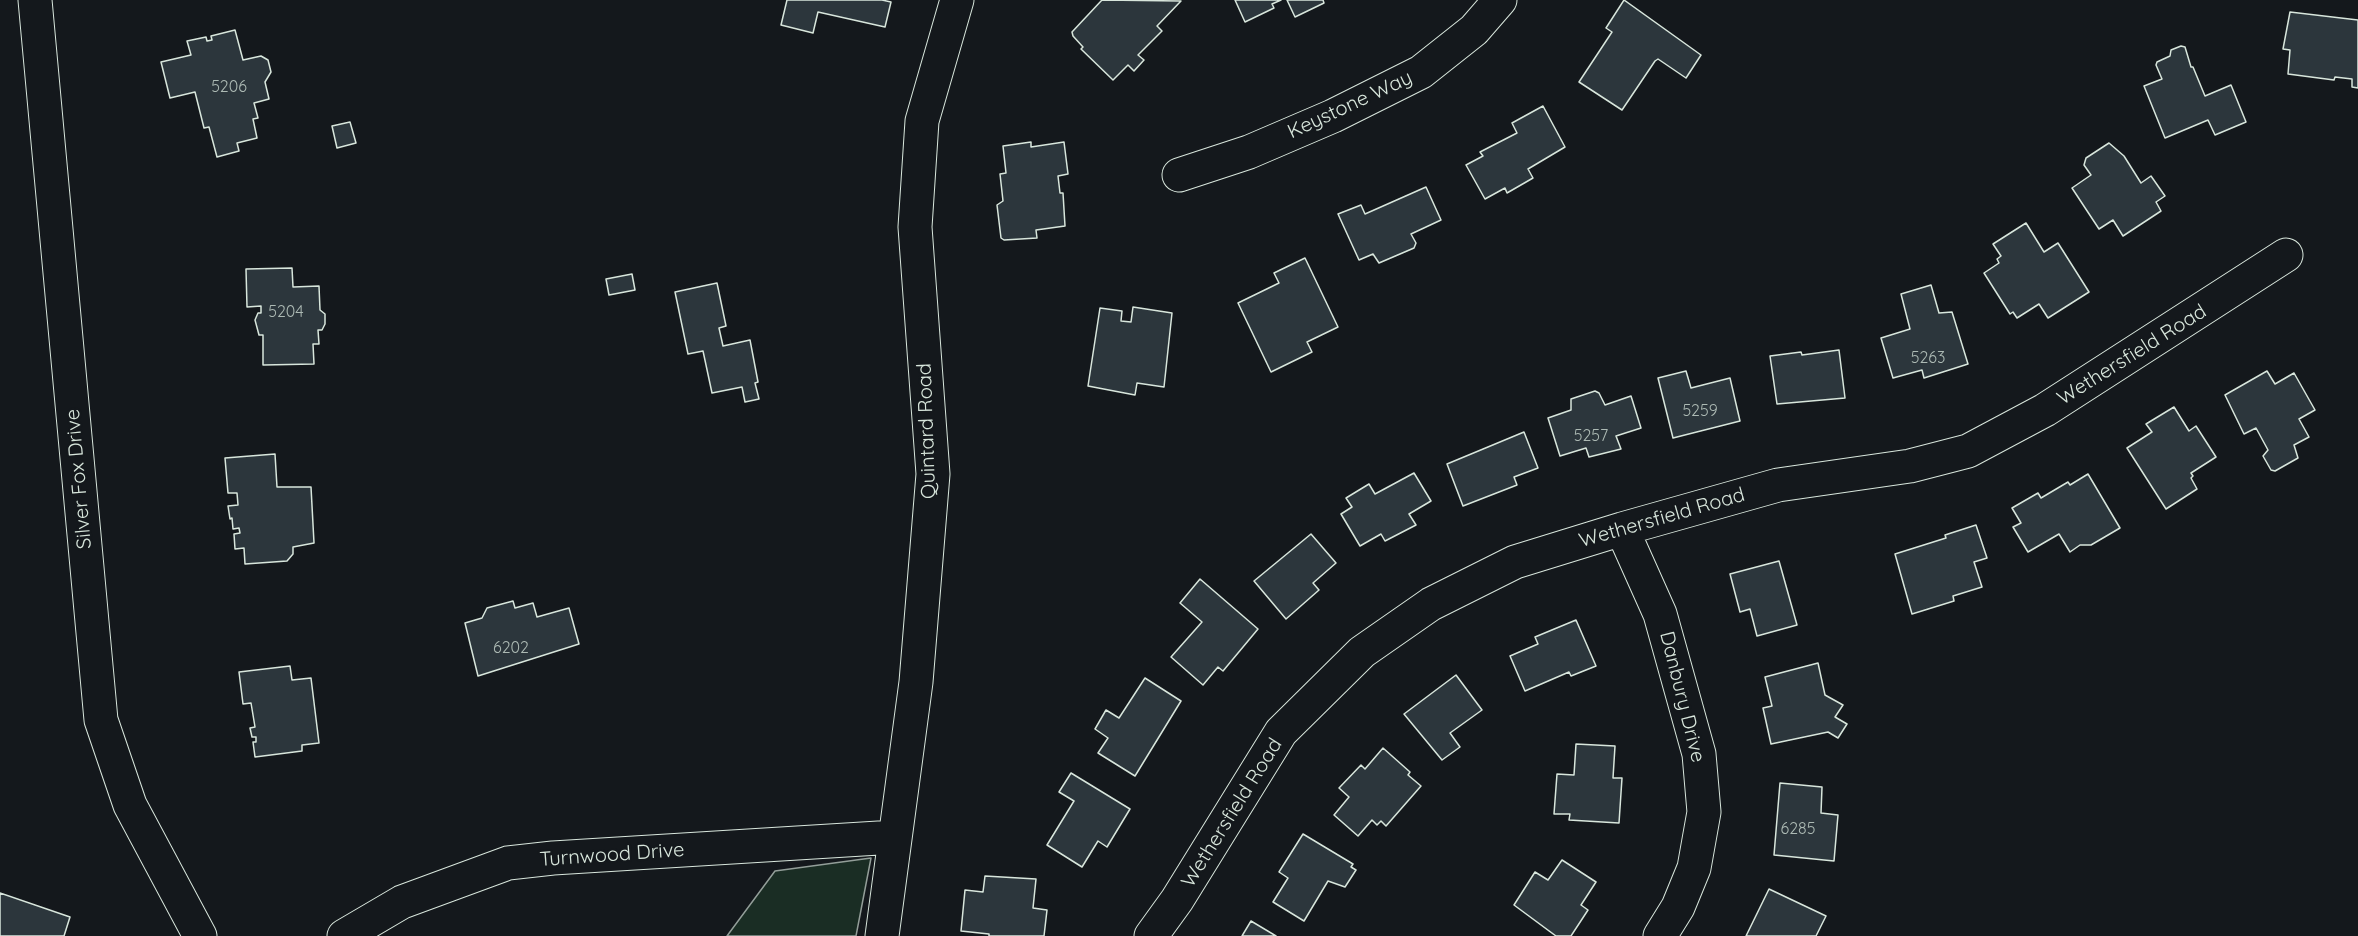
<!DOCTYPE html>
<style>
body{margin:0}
canvas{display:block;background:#14181c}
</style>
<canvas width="2358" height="936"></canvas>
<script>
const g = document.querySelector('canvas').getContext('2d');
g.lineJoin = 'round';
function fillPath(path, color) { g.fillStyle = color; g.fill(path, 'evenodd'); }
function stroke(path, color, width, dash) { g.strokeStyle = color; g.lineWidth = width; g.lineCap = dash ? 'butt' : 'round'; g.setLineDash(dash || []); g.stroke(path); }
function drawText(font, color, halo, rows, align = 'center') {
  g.font = font + ' Quicksand,sans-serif'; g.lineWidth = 4.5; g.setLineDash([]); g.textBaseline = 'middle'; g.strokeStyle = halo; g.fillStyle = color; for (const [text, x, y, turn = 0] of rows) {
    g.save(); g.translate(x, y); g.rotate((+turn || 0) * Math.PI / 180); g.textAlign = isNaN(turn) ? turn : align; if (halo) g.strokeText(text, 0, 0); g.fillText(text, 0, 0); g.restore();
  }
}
const green = new Path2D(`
 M 871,858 L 856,936 L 727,936 L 775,871 Z`);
fillPath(green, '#1a2d24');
stroke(green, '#939e99', 1.5);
const building = new Path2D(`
 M 787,0 L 882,0 L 891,2 L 885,27 L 818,12 L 813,33 L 781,25 Z
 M 1102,0 L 1181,1 L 1157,26 L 1162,31 L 1138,55 L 1144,60 L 1134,71 L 1128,65 L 1113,80 L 1081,49 L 1083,47 L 1073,36 L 1072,32 Z
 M 1235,0 L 1281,0 L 1272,4 L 1274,8 L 1245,22 Z
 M 1287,0 L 1323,0 L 1324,3 L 1295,17 Z
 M 1624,0 L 1701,55 L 1686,78 L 1658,59 L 1655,61 L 1622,110 L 1579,82 L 1612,32 L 1606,28 Z
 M 2290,12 L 2358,20 L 2358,88 L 2352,87 L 2352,79 L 2335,77 L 2334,80 L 2288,74 L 2290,50 L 2283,49 Z
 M 235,30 L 243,60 L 261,56 L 268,60 L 271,72 L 265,82 L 269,99 L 254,103 L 258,118 L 253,119 L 257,138 L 237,143 L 239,151 L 217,157 L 209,127 L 204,128 L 195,92 L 170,98 L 161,62 L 191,55 L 187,41 L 206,37 L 207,41 L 212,40 L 211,36 Z
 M 2181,46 L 2185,47 L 2191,67 L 2193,67 L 2205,96 L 2231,85 L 2246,122 L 2215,135 L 2208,120 L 2165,138 L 2144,86 L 2162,79 L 2156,65 L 2157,62 L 2170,56 L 2171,50 Z
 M 1543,106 L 1565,147 L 1528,169 L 1533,178 L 1507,193 L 1505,188 L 1485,199 L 1466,165 L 1483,156 L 1480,152 L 1517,133 L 1512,123 Z
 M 350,122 L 356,143 L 337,148 L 332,126 Z
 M 1031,142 L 1031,147 L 1064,142 L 1068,174 L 1058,176 L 1060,193 L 1063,193 L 1065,226 L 1036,230 L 1037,238 L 1004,240 L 1001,238 L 997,205 L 1003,201 L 1000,174 L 1006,173 L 1003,146 Z
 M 2109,143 L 2124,156 L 2141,183 L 2151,176 L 2165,196 L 2156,202 L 2161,211 L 2123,236 L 2113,220 L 2099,229 L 2072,188 L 2091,175 L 2084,165 L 2086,158 Z
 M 1426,187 L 1441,220 L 1411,234 L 1416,243 L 1414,248 L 1379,263 L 1373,254 L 1359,260 L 1338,214 L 1361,205 L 1365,214 Z
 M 2026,223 L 2044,252 L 2058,243 L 2089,292 L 2048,318 L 2039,304 L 2017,318 L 2013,312 L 2010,314 L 1984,273 L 1999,263 L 1997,259 L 2001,256 L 1993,244 Z
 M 1305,258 L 1338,327 L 1307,342 L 1312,352 L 1271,372 L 1238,303 L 1279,283 L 1274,273 Z
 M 292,268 L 293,287 L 319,286 L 320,310 L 325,314 L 325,324 L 322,330 L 318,330 L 319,344 L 313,344 L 314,364 L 263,365 L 263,335 L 259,335 L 255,320 L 258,313 L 261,313 L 261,306 L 247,307 L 246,269 Z
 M 632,274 L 635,290 L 609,295 L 606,279 Z
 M 717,283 L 726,326 L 719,328 L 723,346 L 750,340 L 758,382 L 755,383 L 759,399 L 745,402 L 742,387 L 712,393 L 703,351 L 688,354 L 675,292 Z
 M 1931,285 L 1939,313 L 1952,312 L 1968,364 L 1924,378 L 1922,370 L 1893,378 L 1881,338 L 1910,329 L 1901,294 Z
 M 1133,307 L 1172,313 L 1164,387 L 1137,383 L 1135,395 L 1088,386 L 1100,308 L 1122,311 L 1121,321 L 1131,322 Z
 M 1839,350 L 1845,398 L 1777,404 L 1770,356 L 1801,352 L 1802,355 Z
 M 1686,371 L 1691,388 L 1730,378 L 1740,421 L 1673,438 L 1658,378 Z
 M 2267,371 L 2275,384 L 2294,373 L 2315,410 L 2299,419 L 2309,437 L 2294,445 L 2298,458 L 2275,471 L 2271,470 L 2263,456 L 2268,450 L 2256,428 L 2244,434 L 2225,395 Z
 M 1595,391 L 1599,393 L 1605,405 L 1631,396 L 1641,428 L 1616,436 L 1621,449 L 1589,457 L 1586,448 L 1560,456 L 1548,418 L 1571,410 L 1571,399 Z
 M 2174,407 L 2189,431 L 2196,426 L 2216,457 L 2191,473 L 2193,476 L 2191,478 L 2197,489 L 2166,509 L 2127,448 L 2152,432 L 2146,424 Z
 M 1524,432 L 1538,468 L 1514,477 L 1517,485 L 1463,506 L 1447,464 Z
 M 275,454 L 277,487 L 311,487 L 314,543 L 293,547 L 293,554 L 287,561 L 245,564 L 244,548 L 235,549 L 234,534 L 240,533 L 239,528 L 233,529 L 232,518 L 230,519 L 228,506 L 238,505 L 237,493 L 228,493 L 225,458 Z
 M 1414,473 L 1431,501 L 1409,514 L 1416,525 L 1385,541 L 1381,534 L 1360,546 L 1341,514 L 1352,507 L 1346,498 L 1369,484 L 1375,494 Z
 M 2088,474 L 2120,528 L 2091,545 L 2080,545 L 2070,552 L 2059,534 L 2028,552 L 2013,527 L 2021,523 L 2012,508 L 2038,493 L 2041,498 L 2068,482 L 2070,485 Z
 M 1976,525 L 1987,558 L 1974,562 L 1982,587 L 1953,596 L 1954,601 L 1912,614 L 1895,554 L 1946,538 L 1945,535 Z
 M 1311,534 L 1336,563 L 1313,583 L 1319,590 L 1286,619 L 1254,581 Z
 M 1779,561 L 1797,625 L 1757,636 L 1750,609 L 1740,612 L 1730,574 Z
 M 1200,579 L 1258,629 L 1223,671 L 1218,667 L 1203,685 L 1171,657 L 1202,622 L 1180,603 Z
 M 513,601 L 515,608 L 533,603 L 537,617 L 569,608 L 579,644 L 478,676 L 465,623 L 482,618 L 487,608 Z
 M 1576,620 L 1596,666 L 1571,676 L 1569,672 L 1525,691 L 1510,656 L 1538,644 L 1535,637 Z
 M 1818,663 L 1825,695 L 1843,705 L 1835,717 L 1847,724 L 1838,738 L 1828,732 L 1771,744 L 1763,708 L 1772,706 L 1765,677 Z
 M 290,666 L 292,680 L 311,678 L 319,743 L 302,745 L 302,751 L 255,757 L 253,742 L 256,742 L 256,737 L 252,737 L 250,728 L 255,727 L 251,703 L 243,704 L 239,672 Z
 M 1456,675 L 1482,710 L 1450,733 L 1460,747 L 1442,760 L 1404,714 Z
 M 1145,678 L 1181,701 L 1135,776 L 1098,753 L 1108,738 L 1095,729 L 1106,710 L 1119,718 Z
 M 1576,744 L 1615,746 L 1613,778 L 1622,778 L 1619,823 L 1569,820 L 1570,814 L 1554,814 L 1557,774 L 1574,775 Z
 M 1383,748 L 1410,772 L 1408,775 L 1421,786 L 1386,826 L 1381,821 L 1377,825 L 1372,820 L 1358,836 L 1334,815 L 1349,797 L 1339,788 L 1361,765 L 1365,769 Z
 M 1071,773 L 1130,809 L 1107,847 L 1098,841 L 1082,867 L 1047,845 L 1074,801 L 1059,792 Z
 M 1780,783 L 1822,787 L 1821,813 L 1838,815 L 1834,861 L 1774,855 Z
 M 1303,834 L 1353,864 L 1351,867 L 1356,870 L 1345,887 L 1328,881 L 1304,921 L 1273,902 L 1288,878 L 1279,872 Z
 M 1562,860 L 1596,882 L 1581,905 L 1588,910 L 1571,936 L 1556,936 L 1514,905 L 1535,872 L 1548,880 Z
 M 985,876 L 1036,879 L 1033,908 L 1047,910 L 1044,936 L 989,936 L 989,934 L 961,931 L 965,890 L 983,892 Z
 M 1769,889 L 1826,916 L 1816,936 L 1746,936 Z
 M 0,893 L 70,917 L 64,936 L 0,936 Z
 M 1251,921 L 1276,936 L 1242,936 Z`);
fillPath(building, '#2c363c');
stroke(building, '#d8e6dc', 1.5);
const minor = new Path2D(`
 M 35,0 L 101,720 L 130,805 L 200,936
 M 1179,175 L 1249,152 L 1333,116 L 1421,72 L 1474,30 L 1500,0
 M 1622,529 L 1660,614 L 1699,754 L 1704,812 L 1694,868 L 1678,907 L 1660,936
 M 344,936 L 402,902 L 508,863 L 553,858 L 895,837
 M 882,936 L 916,682 L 933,474 L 915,227 L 922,121 L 957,0
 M 1151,936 L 1177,900 L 1281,732 L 1362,652 L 1431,604 L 1515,562 L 1622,529 L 1778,485 L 1910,466 L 1968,451 L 2045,410 L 2286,255`);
stroke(minor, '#d8e6dc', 35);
stroke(minor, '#14181c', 33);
drawText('16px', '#adbab4', null, [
 ["5206",229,87],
 ["5204",286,312],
 ["5263",1928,358],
 ["5259",1700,411],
 ["5257",1591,436],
 ["6202",511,648],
 ["6285",1798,829]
]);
drawText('20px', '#d8e6dc', '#14181c', [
 ["Keystone Way",1350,105,-25],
 ["Wethersfield Road",2132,355,-32],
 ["Quintard Road",927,431,-92],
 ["Silver Fox Drive",79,479,-95],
 ["Wethersfield Road",1662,518,-16],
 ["Danbury Drive",1682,697,76],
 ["Wethersfield Road",1232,813,-58],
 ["Turnwood Drive",612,855,-4]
]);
</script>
